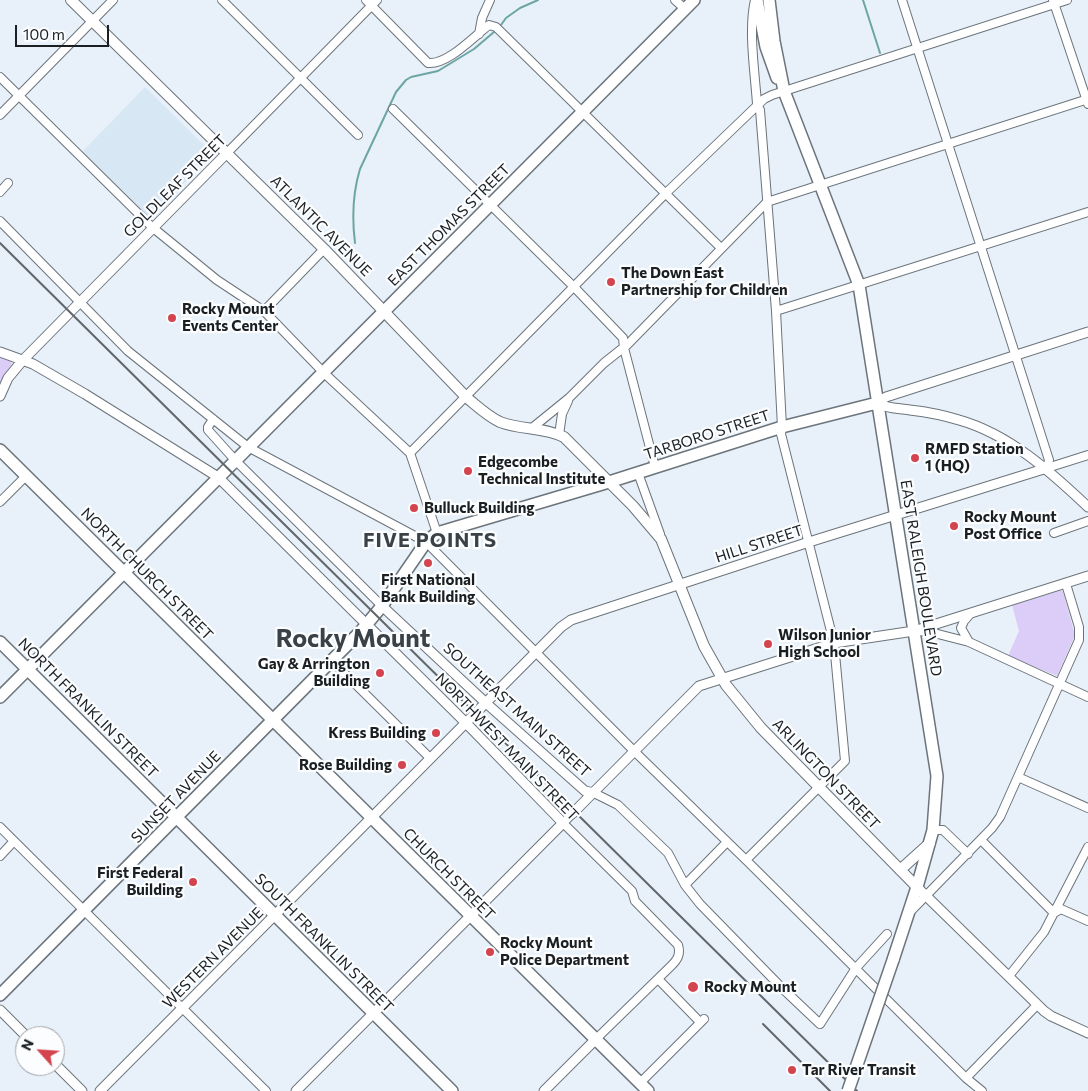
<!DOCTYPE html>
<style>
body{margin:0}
#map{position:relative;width:1088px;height:1091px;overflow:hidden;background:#e8f1f9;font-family:Commissioner,sans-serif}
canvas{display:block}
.north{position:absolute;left:15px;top:1026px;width:50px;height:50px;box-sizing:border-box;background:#fbfdff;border:1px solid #a2a4a7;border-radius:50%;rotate:296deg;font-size:14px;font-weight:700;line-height:20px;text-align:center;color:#1c1f22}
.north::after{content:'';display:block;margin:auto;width:18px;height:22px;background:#d4444e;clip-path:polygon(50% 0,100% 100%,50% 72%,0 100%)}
.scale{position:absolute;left:15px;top:25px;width:94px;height:22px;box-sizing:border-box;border:2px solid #1c1f22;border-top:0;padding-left:6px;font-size:15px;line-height:18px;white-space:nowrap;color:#1c1f22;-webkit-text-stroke:4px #fbfdff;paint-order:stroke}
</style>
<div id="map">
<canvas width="1088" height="1091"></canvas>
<div class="north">N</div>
<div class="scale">100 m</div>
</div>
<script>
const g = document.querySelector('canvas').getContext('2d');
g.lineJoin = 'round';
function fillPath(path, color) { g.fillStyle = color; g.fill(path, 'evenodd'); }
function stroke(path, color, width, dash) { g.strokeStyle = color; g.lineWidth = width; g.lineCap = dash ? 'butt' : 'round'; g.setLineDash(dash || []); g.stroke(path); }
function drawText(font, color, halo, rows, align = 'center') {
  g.font = font + ' Commissioner,sans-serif'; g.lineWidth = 4.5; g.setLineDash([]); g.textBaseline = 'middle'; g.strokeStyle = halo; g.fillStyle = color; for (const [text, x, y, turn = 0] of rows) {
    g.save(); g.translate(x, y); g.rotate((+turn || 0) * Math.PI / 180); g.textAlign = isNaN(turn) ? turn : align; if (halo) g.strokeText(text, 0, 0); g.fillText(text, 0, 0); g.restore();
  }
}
fillPath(new Path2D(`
 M 145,87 L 213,154 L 149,220 L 81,153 Z`), '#d8e7f4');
fillPath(new Path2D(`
 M 0,356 L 9,360 L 12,364 L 0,388 Z
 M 1061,590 L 1063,592 L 1075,635 L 1057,676 L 1008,656 L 1019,631 L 1012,605 Z`), '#dbcdf7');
stroke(new Path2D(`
 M 863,0 L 880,53
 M 501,25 L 506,18 L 520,8 L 538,0
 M 355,243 C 352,219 353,192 360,169 L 396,92 L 406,80 L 411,77 L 438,71 L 474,49 L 494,32`), '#6ca5a4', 2);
const minor = new Path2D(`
 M 222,0 L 358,135
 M 366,0 L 428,63 C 448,65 474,36 489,25 L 496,27 L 721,248
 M 675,0 L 685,9
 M 902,0 L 1049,460 L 1047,468
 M 1053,0 L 1088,104
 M 479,34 L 482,18 L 490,0
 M 0,77 L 152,227 L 217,280 L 264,311 L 324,373 L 410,453
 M 393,109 L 575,288 L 623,338 L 624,348 L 655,467
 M 0,115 L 113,0
 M 227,153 L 377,0
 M 0,192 L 8,183
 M 0,221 L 128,351 L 248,447 L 426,542 L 634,751 L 746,860 L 966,1078 L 982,1091
 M 264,311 L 324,249
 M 776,311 L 1088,212
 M 213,419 L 208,427 L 208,430 L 235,460 L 382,606
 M 532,428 L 569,398 L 604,363 L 628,344 L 767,202 L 1088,99
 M 559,435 L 562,414 L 568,401
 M 1047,468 L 1088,455
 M 638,473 L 660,534
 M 0,502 L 26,476
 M 437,533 L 410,453 L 665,194 L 764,99 L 772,95 L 1067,0
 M 1054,533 L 1088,521
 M 918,631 L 930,632 L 969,642 L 1088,697
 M 969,642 L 961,628 L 964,621 L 971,613
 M 332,661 L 430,758
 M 1018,777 L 1088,808
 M 594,793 L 618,805 L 668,853 L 685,885 L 700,904 L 782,988 L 820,1024 L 856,968 L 887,934
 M 572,814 L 563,823 L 632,891 L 635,901 L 678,945 C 681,955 677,960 671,966 L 595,1040
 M 0,827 L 266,1091
 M 933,830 L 943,830 L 968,854
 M 981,840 L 1054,913 L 1061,909 L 1088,921
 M 0,856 L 14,841
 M 746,860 L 845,761 L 834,643 L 781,434 L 782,427 L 776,311 L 760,110 L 757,104 C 755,73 748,30 755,0
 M 685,885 L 727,842
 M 910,912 L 992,828 L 1000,817 L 1079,640 L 1079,627 L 1066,584
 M 1009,976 L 1044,932 L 1088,847
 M 658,979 L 700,1022
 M 966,1078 L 1037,1005
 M 640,1083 L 704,1019`);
const tertiary = new Path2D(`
 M 1088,332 L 886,397 L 877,403 C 888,409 898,408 910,410 C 927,412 943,415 959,420 C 1009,434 1051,472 1088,507
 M 0,352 L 33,364 L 85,394 L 218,477 L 466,723 L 563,823 L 296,1091
 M 0,396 L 8,378 L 23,360 L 227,153
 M 382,606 L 486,703 L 585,791 L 594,793
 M 572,814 L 699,686 L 834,643 L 914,631 L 1088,576
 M 917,887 L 1044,1011 L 1051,1016 L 1088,1033
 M 0,1010 L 26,1036
 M 55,1064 L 82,1091
 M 100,1091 L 561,627 L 571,620 L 809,542 L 1047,468
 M 544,1091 L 595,1040`);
const secondary = new Path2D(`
 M 71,0 L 324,249 L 466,397 C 477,406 487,416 500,422 C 521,430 544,427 564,437 L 633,506 L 661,539 L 704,646 L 726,685 L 761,728 L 917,887
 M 900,870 L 930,843`);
const primary = new Path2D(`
 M 757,0 L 766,47 L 777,78
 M 769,0 L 774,41 L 784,91 L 859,285 L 937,776 L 933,830 L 917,887 L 893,960
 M 0,450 L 648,1091
 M 0,642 L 452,1091
 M 0,697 L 694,0
 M 0,995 L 361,631 L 382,606 L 426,542 L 437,533 L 609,482 L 782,427 L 877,403`);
stroke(minor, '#6c747b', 10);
stroke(tertiary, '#6c747b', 11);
stroke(secondary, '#6c747b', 12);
stroke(primary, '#6c747b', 14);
stroke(minor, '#fff', 8);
stroke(tertiary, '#fff', 9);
stroke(secondary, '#fff', 10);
stroke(primary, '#fff', 11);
stroke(new Path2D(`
 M 0,243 L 857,1091
 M 763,1024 L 830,1091`), '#62676c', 2);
const primaryBridge = new Path2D(`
 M 848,1091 L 893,960`);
stroke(primaryBridge, '#6c747b', 14, []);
stroke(primaryBridge, '#fff', 11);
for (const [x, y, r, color] of [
 [611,282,5,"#d4444e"],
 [172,318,5,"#d4444e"],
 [915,458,5,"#d4444e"],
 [468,471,5,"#d4444e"],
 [414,508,5,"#d4444e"],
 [954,526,5,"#d4444e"],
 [428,563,5,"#d4444e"],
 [768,644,5,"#d4444e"],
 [380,673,5,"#d4444e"],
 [436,733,5,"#d4444e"],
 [402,765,5,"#d4444e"],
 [193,882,5,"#d4444e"],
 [490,952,5,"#d4444e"],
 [693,987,6,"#d4444e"],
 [792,1070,5,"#d4444e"]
]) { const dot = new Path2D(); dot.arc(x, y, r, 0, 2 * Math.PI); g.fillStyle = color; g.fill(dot); stroke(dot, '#fbfdff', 2); }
drawText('15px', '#1c1f22', '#fbfdff', [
 ["GOLDLEAF STREET",175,186,-45],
 ["EAST THOMAS STREET",449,225,-45],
 ["ATLANTIC AVENUE",321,226,45],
 ["TARBORO STREET",707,435,-18],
 ["HILL STREET",759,544,-18],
 ["NORTH CHURCH STREET",147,574,45],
 ["EAST RALEIGH BOULEVARD",921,578,81],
 ["NORTH FRANKLIN STREET",88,708,45],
 ["SOUTHEAST MAIN STREET",517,710,42],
 ["NORTHWEST MAIN STREET",507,747,46],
 ["ARLINGTON STREET",826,774,46],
 ["SUNSET AVENUE",176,797,-46],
 ["CHURCH STREET",449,874,45],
 ["SOUTH FRANKLIN STREET",324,943,45],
 ["WESTERN AVENUE",213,958,-45]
]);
drawText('bold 15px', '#1c1f22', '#fbfdff', [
 ["The Down East",621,273],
 ["Partnership for Children",621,290],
 ["Rocky Mount",182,309],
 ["Events Center",182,326],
 ["RMFD Station",925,449],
 ["1 (HQ)",925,466],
 ["Edgecombe",478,462],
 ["Technical Institute",478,479],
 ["Bulluck Building",424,508],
 ["Rocky Mount",964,517],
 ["Post Office",964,534],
 ["First National",428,580,"center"],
 ["Bank Building",428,597,"center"],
 ["Wilson Junior",778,635],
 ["High School",778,652],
 ["Gay & Arrington",370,664,"right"],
 ["Building",370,681,"right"],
 ["Kress Building",426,733,"right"],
 ["Rose Building",392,765,"right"],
 ["First Federal",183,873,"right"],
 ["Building",183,890,"right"],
 ["Rocky Mount",500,943],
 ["Police Department",500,960],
 ["Rocky Mount",704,987],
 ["Tar River Transit",802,1070]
], 'left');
g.letterSpacing = '1px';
drawText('bold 20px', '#3a4147', '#fbfdff', [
 ["FIVE POINTS",430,540]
]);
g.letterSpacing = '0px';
drawText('bold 25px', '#3a4147', '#fbfdff', [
 ["Rocky Mount",353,639]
]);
</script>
